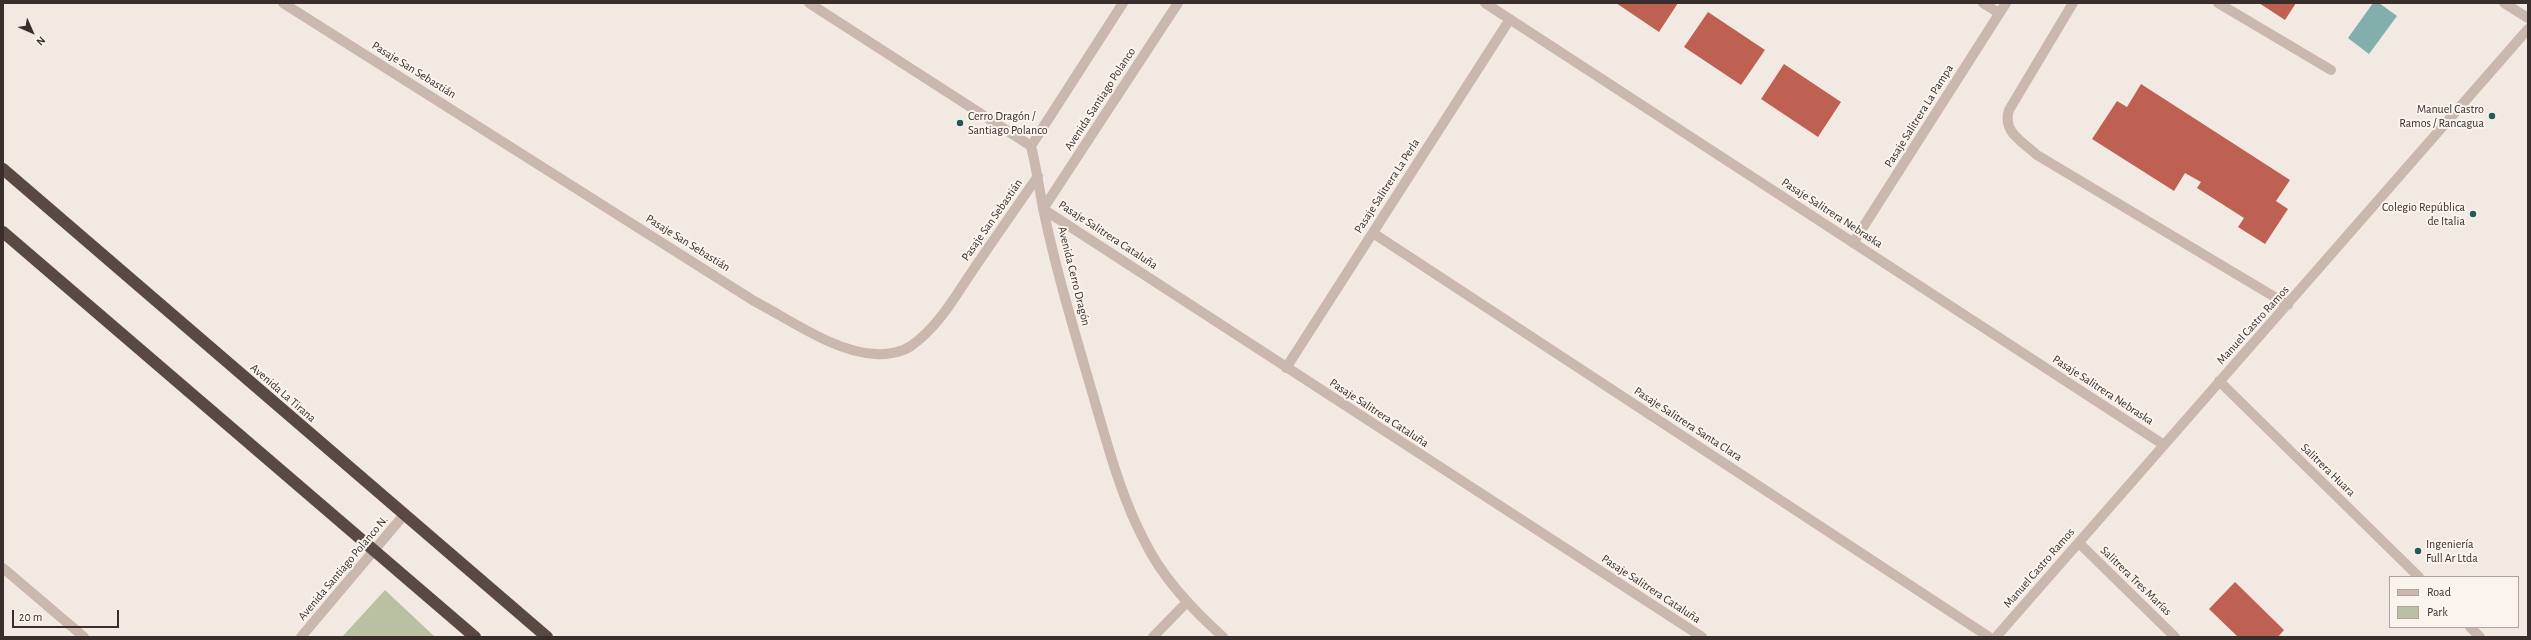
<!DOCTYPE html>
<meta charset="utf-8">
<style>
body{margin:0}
#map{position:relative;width:2531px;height:640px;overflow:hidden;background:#f2e9e2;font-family:"Alegreya Sans",sans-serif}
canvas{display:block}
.frame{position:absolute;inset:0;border:4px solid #392e2c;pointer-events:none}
.legend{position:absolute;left:2389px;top:576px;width:130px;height:52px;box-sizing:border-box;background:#faf3ee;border:1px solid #ada4a0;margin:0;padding:5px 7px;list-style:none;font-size:12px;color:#392e2c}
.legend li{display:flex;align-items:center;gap:8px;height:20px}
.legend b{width:20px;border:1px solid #ada4a0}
.north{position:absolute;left:12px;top:12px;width:40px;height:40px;-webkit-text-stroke:3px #faf3ee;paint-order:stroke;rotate:135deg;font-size:11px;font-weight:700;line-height:16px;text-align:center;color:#392e2c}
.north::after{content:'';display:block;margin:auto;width:14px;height:18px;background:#392e2c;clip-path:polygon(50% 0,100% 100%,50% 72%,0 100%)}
.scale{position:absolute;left:12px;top:610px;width:107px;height:18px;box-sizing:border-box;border:2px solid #392e2c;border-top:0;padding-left:5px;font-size:12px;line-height:14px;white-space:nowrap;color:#392e2c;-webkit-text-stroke:3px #faf3ee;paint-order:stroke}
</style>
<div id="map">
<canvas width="2531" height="640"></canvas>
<div class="frame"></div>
<ul class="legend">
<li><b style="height:5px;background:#cab8ae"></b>Road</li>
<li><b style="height:11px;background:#bac1a2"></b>Park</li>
</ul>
<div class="north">N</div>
<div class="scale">20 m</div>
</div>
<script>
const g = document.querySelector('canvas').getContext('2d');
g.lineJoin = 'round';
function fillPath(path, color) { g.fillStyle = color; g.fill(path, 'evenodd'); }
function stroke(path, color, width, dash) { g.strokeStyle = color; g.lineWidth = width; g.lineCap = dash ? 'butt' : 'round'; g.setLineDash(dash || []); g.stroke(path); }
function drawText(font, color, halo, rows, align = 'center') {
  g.font = font + ' "Alegreya Sans",sans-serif'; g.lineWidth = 4; g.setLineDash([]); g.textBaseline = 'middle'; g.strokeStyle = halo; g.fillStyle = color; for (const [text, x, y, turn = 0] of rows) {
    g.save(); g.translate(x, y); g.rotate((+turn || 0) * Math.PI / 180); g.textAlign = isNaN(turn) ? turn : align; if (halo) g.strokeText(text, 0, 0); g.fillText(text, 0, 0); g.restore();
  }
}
fillPath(new Path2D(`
 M 385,590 L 435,637 L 342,637 Z`), '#bac1a2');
fillPath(new Path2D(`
 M 2373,3 L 2379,3 L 2397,16 L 2369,54 L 2348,38 Z`), '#82aeab');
fillPath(new Path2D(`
 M 1616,3 L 1678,3 L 1659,32 Z
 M 2259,3 L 2296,3 L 2285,20 Z
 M 1708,12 L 1765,50 L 1741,85 L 1684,47 Z
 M 1784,64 L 1841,102 L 1818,137 L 1761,99 Z
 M 2141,84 L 2290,180 L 2276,201 L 2288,209 L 2265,244 L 2238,227 L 2244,218 L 2197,188 L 2201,182 L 2185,173 L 2174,191 L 2092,139 L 2117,101 L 2127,107 Z
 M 2235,582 L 2284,630 L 2278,637 L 2238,637 L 2209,609 Z`), '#bf6152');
stroke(new Path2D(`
 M 283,3 L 754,301 C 789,319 836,353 876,354 C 887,355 902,352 911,346 C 936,329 953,300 969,276 C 992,242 1015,209 1038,176
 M 809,3 L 1031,146 C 1036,166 1039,187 1043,208 C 1057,276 1078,343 1097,409 C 1110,454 1123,501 1145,542 C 1163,579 1193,610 1223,637
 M 1178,3 L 1043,209 L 1702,637
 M 1485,3 L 2164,445
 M 1983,3 L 1999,13
 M 2073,3 L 2009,110 C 2002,132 2022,141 2037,155 L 2288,305
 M 2218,3 L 2331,70
 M 2504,3 L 2528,18
 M 1031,146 L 1123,3
 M 1373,233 L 1989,637
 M 1853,243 L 2006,3
 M 1286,368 L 1510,19
 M 2219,381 L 2419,577
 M 2079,543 L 2175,637
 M 3,568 L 84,637
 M 2470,627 L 2480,637
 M 301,637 L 403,516
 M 1153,637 L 1187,602
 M 1996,637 L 2528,29`), '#cab8ae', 10);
stroke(new Path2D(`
 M 3,169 L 547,637
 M 3,232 L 475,637`), '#5a4843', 12);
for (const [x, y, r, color] of [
 [2492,116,4,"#235957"],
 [960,123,4,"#235957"],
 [2473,214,4,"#235957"],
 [2418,551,4,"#235957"]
]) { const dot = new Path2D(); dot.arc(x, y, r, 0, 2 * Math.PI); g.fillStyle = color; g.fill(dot); stroke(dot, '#faf3ee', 1.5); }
drawText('12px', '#392e2c', '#faf3ee', [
 ["Pasaje San Sebastián",414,70,32],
 ["Avenida Santiago Polanco",1100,99,-57],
 ["Pasaje Salitrera La Pampa",1919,116,-58],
 ["Pasaje Salitrera La Perla",1387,186,-57],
 ["Pasaje Salitrera Nebraska",1832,213,33],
 ["Pasaje San Sebastián",992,220,-55],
 ["Pasaje Salitrera Cataluña",1108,235,33],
 ["Pasaje San Sebastián",688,243,32],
 ["Avenida Cerro Dragón",1074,276,76],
 ["Manuel Castro Ramos",2253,325,-48],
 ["Pasaje Salitrera Nebraska",2103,390,33],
 ["Avenida La Tirana",283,393,41],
 ["Pasaje Salitrera Cataluña",1379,413,33],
 ["Pasaje Salitrera Santa Clara",1688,424,33],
 ["Salitrera Huara",2328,470,44],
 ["Avenida Santiago Polanco N.",343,568,-50],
 ["Manuel Castro Ramos",2039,568,-49],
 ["Salitrera Tres Marías",2136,581,44],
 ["Pasaje Salitrera Cataluña",1651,589,33]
]);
drawText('12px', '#392e2c', '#faf3ee', [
 ["Manuel Castro",2484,109],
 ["Ramos / Rancagua",2484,123],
 ["Cerro Dragón /",968,116,"left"],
 ["Santiago Polanco",968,130,"left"],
 ["Colegio República",2465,207],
 ["de Italia",2465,221],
 ["Ingeniería",2426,544,"left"],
 ["Full Ar Ltda",2426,558,"left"]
], 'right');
</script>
